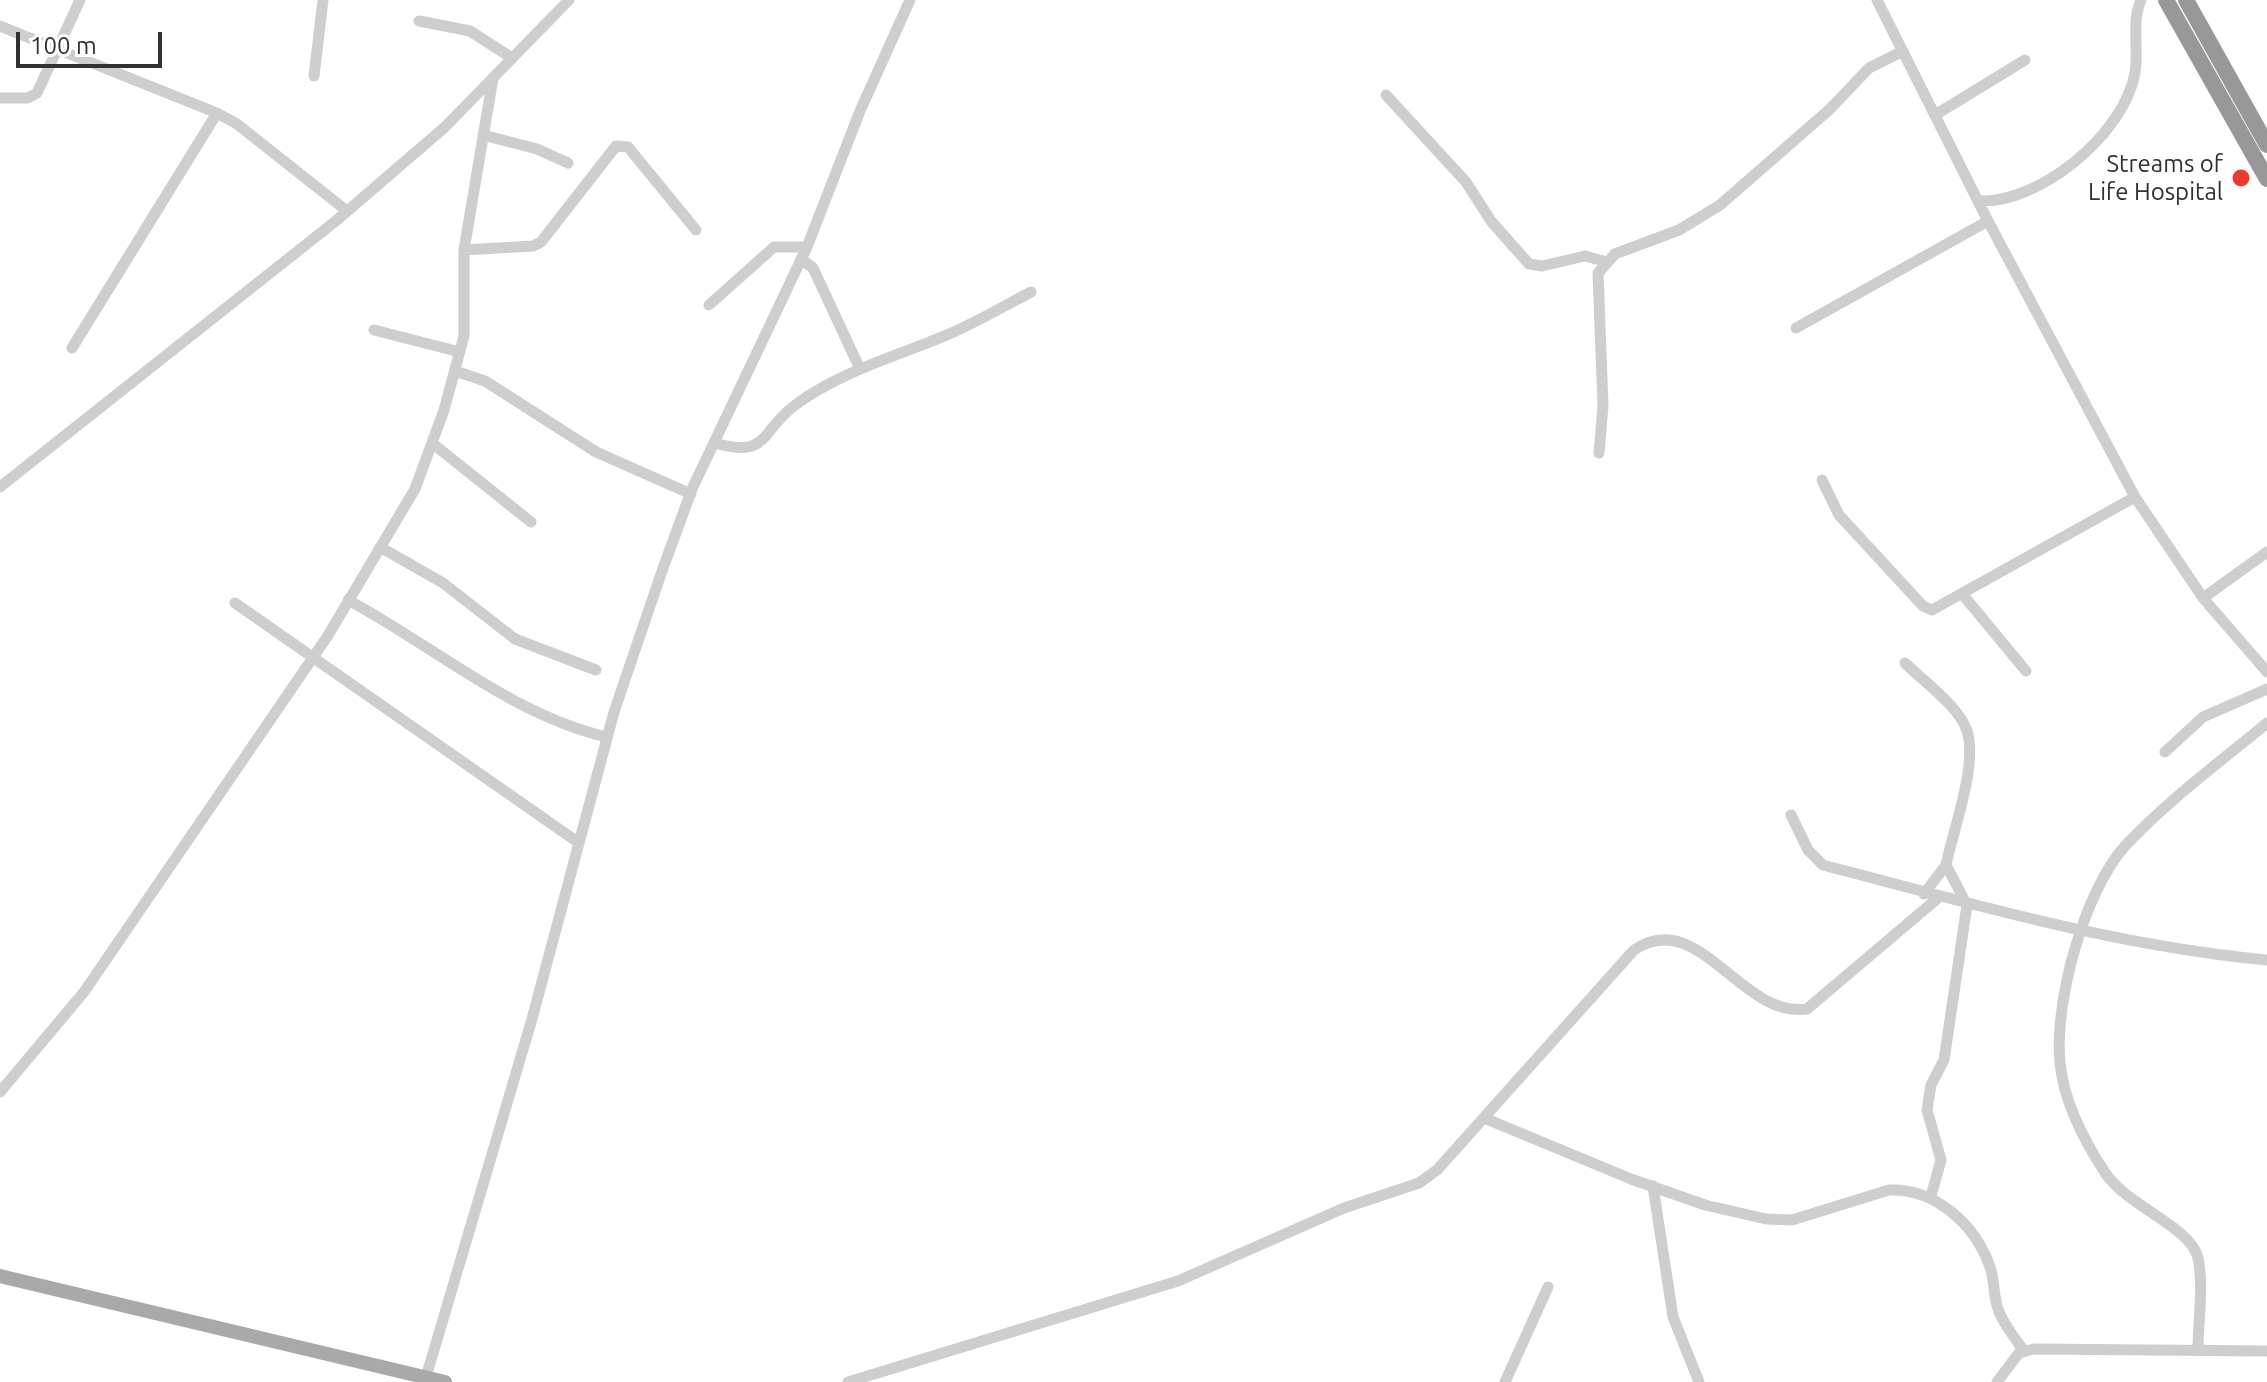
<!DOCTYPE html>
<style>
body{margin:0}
#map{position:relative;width:2267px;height:1382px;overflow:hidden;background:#fff;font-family:Ubuntu,sans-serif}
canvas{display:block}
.scale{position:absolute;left:16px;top:32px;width:146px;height:36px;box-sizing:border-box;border:4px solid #313131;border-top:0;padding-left:10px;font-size:24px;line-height:28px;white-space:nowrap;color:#313131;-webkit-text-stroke:6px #fff;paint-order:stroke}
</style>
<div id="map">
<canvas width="2267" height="1382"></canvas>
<div class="scale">100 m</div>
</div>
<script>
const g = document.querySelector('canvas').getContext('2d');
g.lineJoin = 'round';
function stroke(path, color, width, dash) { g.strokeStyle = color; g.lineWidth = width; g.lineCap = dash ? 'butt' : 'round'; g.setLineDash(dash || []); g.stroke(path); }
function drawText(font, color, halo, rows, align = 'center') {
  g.font = font + ' Ubuntu,sans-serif'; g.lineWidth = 8; g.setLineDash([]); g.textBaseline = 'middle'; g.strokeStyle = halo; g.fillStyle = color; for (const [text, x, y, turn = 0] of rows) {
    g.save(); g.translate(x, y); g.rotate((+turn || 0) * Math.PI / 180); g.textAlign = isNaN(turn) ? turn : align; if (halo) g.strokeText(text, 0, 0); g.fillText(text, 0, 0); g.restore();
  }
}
stroke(new Path2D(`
 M 1877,0 L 1988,221 L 2135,497 L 2203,598 L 2267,672
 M 419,21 L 470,31 L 512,58
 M 0,26 L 217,113 L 237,124 L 347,211
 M 314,76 L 323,0
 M 1386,95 L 1466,182 L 1491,221 L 1529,264 L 1542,266 L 1585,256 L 1607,262
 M 0,98 L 28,98 L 37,93 L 80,0
 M 1935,115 L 2025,60
 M 483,135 L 537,149 L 568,163
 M 1978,201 C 2040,204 2124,134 2135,73 C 2139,49 2131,23 2141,0
 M 464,250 L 533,246 L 541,242 L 616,146 L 628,147 L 696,230
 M 801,259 L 813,268 L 860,369
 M 709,305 L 774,247 L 807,247
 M 1796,328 L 1988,221
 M 374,330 L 460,352
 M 72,348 L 217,113
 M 455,371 L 485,381 L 596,452 L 691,494
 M 432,443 L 531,522
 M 714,443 C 769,458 758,434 794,406 C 838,372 898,356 949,334 C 977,322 1004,306 1031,292
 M 1599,453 L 1603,406 L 1598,273 L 1615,254 L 1679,230 L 1720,205 L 1830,109 L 1869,68 L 1903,51
 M 1822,480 L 1839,515 L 1923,606 L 1932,610 L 2135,497
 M 0,487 L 337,220 L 445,127 L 569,0
 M 380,547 L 443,583 L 515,639 L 596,670
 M 1963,595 L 2026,671
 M 2203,598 L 2267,552
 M 348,600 C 434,646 510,714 606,737
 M 235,603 L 579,843
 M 1905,663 C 1924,682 1959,706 1967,731 C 1978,765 1953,830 1946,865 L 1967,905 L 1944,1060 L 1931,1085 L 1927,1110 L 1941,1160 L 1931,1196
 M 2165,752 L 2203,717 L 2267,689
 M 1791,815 L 1808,850 L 1823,865 C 1969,903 2116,946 2267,960
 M 1924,894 L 1946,865
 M 0,1092 L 84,992 L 327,637 L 415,489 L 444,410 L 464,336 L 464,250 L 493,78
 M 1484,1118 L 1631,1179 L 1705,1205 L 1766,1219 L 1792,1220 L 1889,1190 C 1935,1188 1975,1224 1990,1267 C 1995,1281 1993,1295 1998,1309 C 2003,1324 2015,1338 2024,1351
 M 1653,1186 L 1673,1317 L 1699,1382
 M 2198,1349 C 2198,1321 2204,1286 2198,1258 C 2191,1227 2129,1207 2106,1174 C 2084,1141 2064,1103 2060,1063 C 2054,1002 2084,892 2125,846 C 2167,801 2220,762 2267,723
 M 426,1377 L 532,1019 L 614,712 L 662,571 L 692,489 L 807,247 L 860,111 L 910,0
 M 848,1382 L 1178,1281 L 1344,1208 L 1419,1183 L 1437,1170 L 1634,950 C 1699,906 1741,1019 1807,1009 L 1938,898
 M 1505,1382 L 1548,1287
 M 1997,1382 L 2019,1353 L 2033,1349 L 2267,1351`), '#cecece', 11);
stroke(new Path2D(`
 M 0,1276 L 445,1382`), '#a9a9a9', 14);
stroke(new Path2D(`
 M 2166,0 L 2267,179
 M 2186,0 L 2267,145`), '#989898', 16);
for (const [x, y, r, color] of [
 [2241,178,10,"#ec3a30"]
]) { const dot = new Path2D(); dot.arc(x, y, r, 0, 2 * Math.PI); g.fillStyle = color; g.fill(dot); stroke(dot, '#fff', 3); }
drawText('24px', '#313131', '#fff', [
 ["Streams of",2223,164],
 ["Life Hospital",2223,192]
], 'right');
</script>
